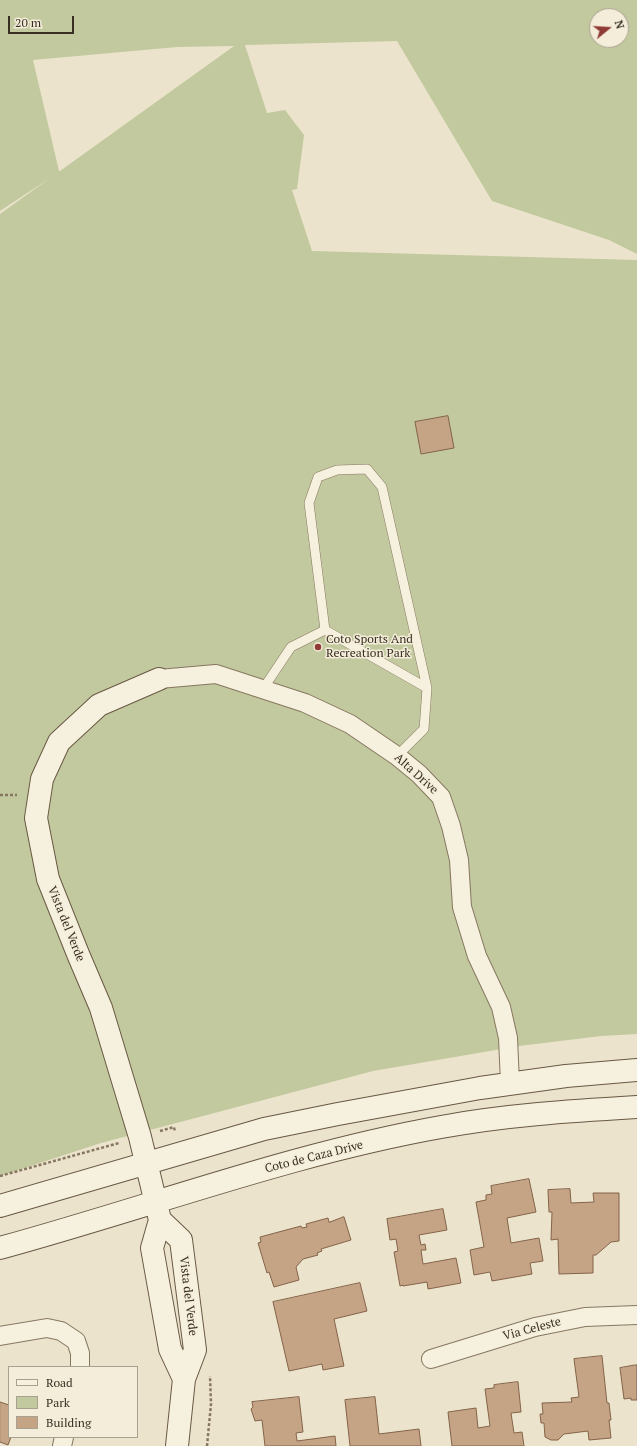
<!DOCTYPE html>
<style>
body{margin:0}
#map{position:relative;width:637px;height:1446px;overflow:hidden;background:#ebe3cb;font-family:"PT Serif",serif}
canvas{display:block}
.legend{position:absolute;left:8px;top:1366px;width:130px;height:72px;box-sizing:border-box;background:#f3edda;border:1px solid #a9a190;margin:0;padding:5px 7px;list-style:none;font-size:12px;color:#392e22}
.legend li{display:flex;align-items:center;gap:8px;height:20px}
.legend b{width:20px;border:1px solid #a9a190}
.north{position:absolute;left:589px;top:8px;width:40px;height:40px;box-sizing:border-box;background:#f3edda;border:1px solid #a9a190;border-radius:50%;rotate:72deg;font-size:11px;font-weight:700;line-height:16px;text-align:center;color:#392e22}
.north::after{content:'';display:block;margin:auto;width:14px;height:18px;background:#903a36;clip-path:polygon(50% 0,100% 100%,50% 72%,0 100%)}
.scale{position:absolute;left:8px;top:16px;width:66px;height:18px;box-sizing:border-box;border:2px solid #392e22;border-top:0;padding-left:5px;font-size:12px;line-height:14px;white-space:nowrap;color:#392e22;-webkit-text-stroke:3px #f3edda;paint-order:stroke}
</style>
<div id="map">
<canvas width="637" height="1446"></canvas>
<ul class="legend">
<li><b style="height:5px;background:#f6f0de"></b>Road</li>
<li><b style="height:11px;background:#c2c99f"></b>Park</li>
<li><b style="height:11px;background:#c5a385"></b>Building</li>
</ul>
<div class="north">N</div>
<div class="scale">20 m</div>
</div>
<script>
const g = document.querySelector('canvas').getContext('2d');
g.lineJoin = 'round';
function fillPath(path, color) { g.fillStyle = color; g.fill(path, 'evenodd'); }
function stroke(path, color, width, dash) { g.strokeStyle = color; g.lineWidth = width; g.lineCap = dash ? 'butt' : 'round'; g.setLineDash(dash || []); g.stroke(path); }
function drawText(font, color, halo, rows, align = 'center') {
  g.font = font + ' "PT Serif",serif'; g.lineWidth = 3; g.setLineDash([]); g.textBaseline = 'middle'; g.strokeStyle = halo; g.fillStyle = color; for (const [text, x, y, turn = 0] of rows) {
    g.save(); g.translate(x, y); g.rotate((+turn || 0) * Math.PI / 180); g.textAlign = isNaN(turn) ? turn : align; if (halo) g.strokeText(text, 0, 0); g.fillText(text, 0, 0); g.restore();
  }
}
fillPath(new Path2D(`
 M 0,0 L 637,0 L 637,254 L 609,240 L 492,201 L 397,41 L 245,45 L 267,113 L 285,110 L 304,135 L 297,189 L 292,190 L 312,251 L 637,260 L 637,1034 L 601,1036 L 519,1046 L 373,1071 L 101,1143 L 0,1176 L 0,214 L 50,178 L 0,211 ZM 597,16 L 621,16 L 621,40 L 597,40 ZM 234,46 L 60,171 L 59,171 L 33,60 L 177,47 Z`), '#c2c99f');
const building = new Path2D(`
 M 448,416 L 454,448 L 421,454 L 415,422 Z
 M 529,1179 L 536,1212 L 507,1218 L 511,1243 L 539,1238 L 543,1261 L 530,1263 L 532,1274 L 492,1281 L 490,1272 L 474,1275 L 470,1250 L 484,1247 L 476,1202 L 486,1200 L 486,1195 L 492,1194 L 491,1186 Z
 M 570,1189 L 571,1203 L 594,1202 L 593,1193 L 619,1193 L 619,1241 L 611,1242 L 596,1255 L 593,1255 L 593,1273 L 559,1274 L 558,1239 L 551,1240 L 552,1212 L 549,1212 L 548,1190 Z
 M 443,1209 L 447,1230 L 419,1235 L 421,1245 L 425,1244 L 426,1250 L 421,1250 L 423,1264 L 456,1258 L 461,1283 L 428,1289 L 427,1282 L 403,1286 L 403,1285 L 400,1286 L 394,1252 L 398,1251 L 396,1239 L 390,1240 L 387,1219 Z
 M 344,1217 L 351,1240 L 321,1249 L 322,1251 L 317,1253 L 318,1255 L 303,1259 L 296,1267 L 299,1280 L 274,1287 L 269,1272 L 267,1273 L 258,1243 L 261,1242 L 260,1237 L 301,1226 L 302,1228 L 307,1227 L 306,1224 L 328,1218 L 329,1222 Z
 M 360,1283 L 367,1311 L 334,1319 L 344,1366 L 323,1370 L 322,1364 L 289,1371 L 273,1302 Z
 M 602,1356 L 607,1403 L 609,1403 L 611,1420 L 609,1420 L 611,1438 L 589,1440 L 588,1431 L 564,1434 L 558,1440 L 551,1440 L 545,1437 L 544,1423 L 541,1423 L 540,1414 L 543,1414 L 542,1403 L 572,1402 L 571,1398 L 579,1397 L 574,1359 Z
 M 635,1365 L 637,1365 L 637,1400 L 631,1400 L 631,1398 L 624,1399 L 620,1368 Z
 M 518,1382 L 521,1412 L 511,1413 L 514,1433 L 522,1432 L 524,1446 L 452,1446 L 448,1412 L 476,1408 L 478,1428 L 490,1426 L 485,1389 L 494,1388 L 494,1385 Z
 M 299,1397 L 303,1432 L 296,1433 L 297,1441 L 335,1436 L 336,1446 L 265,1446 L 262,1420 L 255,1421 L 251,1409 L 253,1407 L 252,1402 Z
 M 375,1397 L 379,1434 L 419,1429 L 421,1446 L 350,1446 L 345,1400 Z
 M 0,1402 L 9,1405 L 9,1437 L 11,1437 L 8,1445 L 0,1442 Z`);
fillPath(building, '#c5a385');
stroke(building, '#836349', 1);
const lane = new Path2D(`
 M 325,630 L 309,503 L 318,477 L 337,470 L 367,469 L 382,487 L 427,688
 M 263,689 L 291,647 L 325,630 L 427,688 L 424,729 L 397,756`);
const street = new Path2D(`
 M 159,679 L 216,674 L 305,703 L 350,724 L 397,756 L 419,774 L 441,797 L 451,826 L 459,860 L 462,907 L 477,956 L 501,1007 L 508,1038 L 510,1083
 M 0,1336 L 47,1328 L 61,1331 L 76,1341 L 80,1353 L 80,1367
 M 431,1359 L 535,1327 L 585,1317 L 637,1315
 M 62,1446 L 64,1437`);
const secondary = new Path2D(`
 M 159,679 L 99,705 L 59,742 L 42,779 L 36,818 L 48,879 L 78,954 L 101,1008 L 140,1137 L 160,1220 L 152,1248 L 170,1349 L 184,1379
 M 0,1206 L 264,1129 L 338,1114 L 480,1088 L 566,1076 L 637,1070
 M 160,1220 L 181,1240 L 195,1350 L 184,1379 L 177,1446
 M 0,1248 C 147,1208 290,1154 441,1127 C 506,1115 571,1111 637,1107`);
stroke(lane, '#877761', 10);
stroke(street, '#877761', 20);
stroke(secondary, '#695843', 24);
stroke(new Path2D(`
 M 0,795 L 17,795
 M 160,1131 L 174,1127 L 175,1132
 M 0,1176 L 119,1143
 M 207,1446 L 211,1404 L 210,1376`), '#877761', 2.5, [3, 2]);
stroke(lane, '#f6f0de', 9);
stroke(street, '#f6f0de', 18);
stroke(secondary, '#f6f0de', 22);
for (const [x, y, r, color] of [
 [318,647,4,"#903a36"]
]) { const dot = new Path2D(); dot.arc(x, y, r, 0, 2 * Math.PI); g.fillStyle = color; g.fill(dot); stroke(dot, '#f3edda', 1.5); }
drawText('12px', '#392e22', '#f3edda', [
 ["Coto Sports And",326,640],
 ["Recreation Park",326,654]
], 'left');
drawText('12px', '#392e22', '#f3edda', [
 ["Alta Drive",416,774,42],
 ["Vista del Verde",66,924,68],
 ["Coto de Caza Drive",314,1157,-14],
 ["Vista del Verde",188,1296,83],
 ["Via Celeste",532,1329,-15]
]);
</script>
